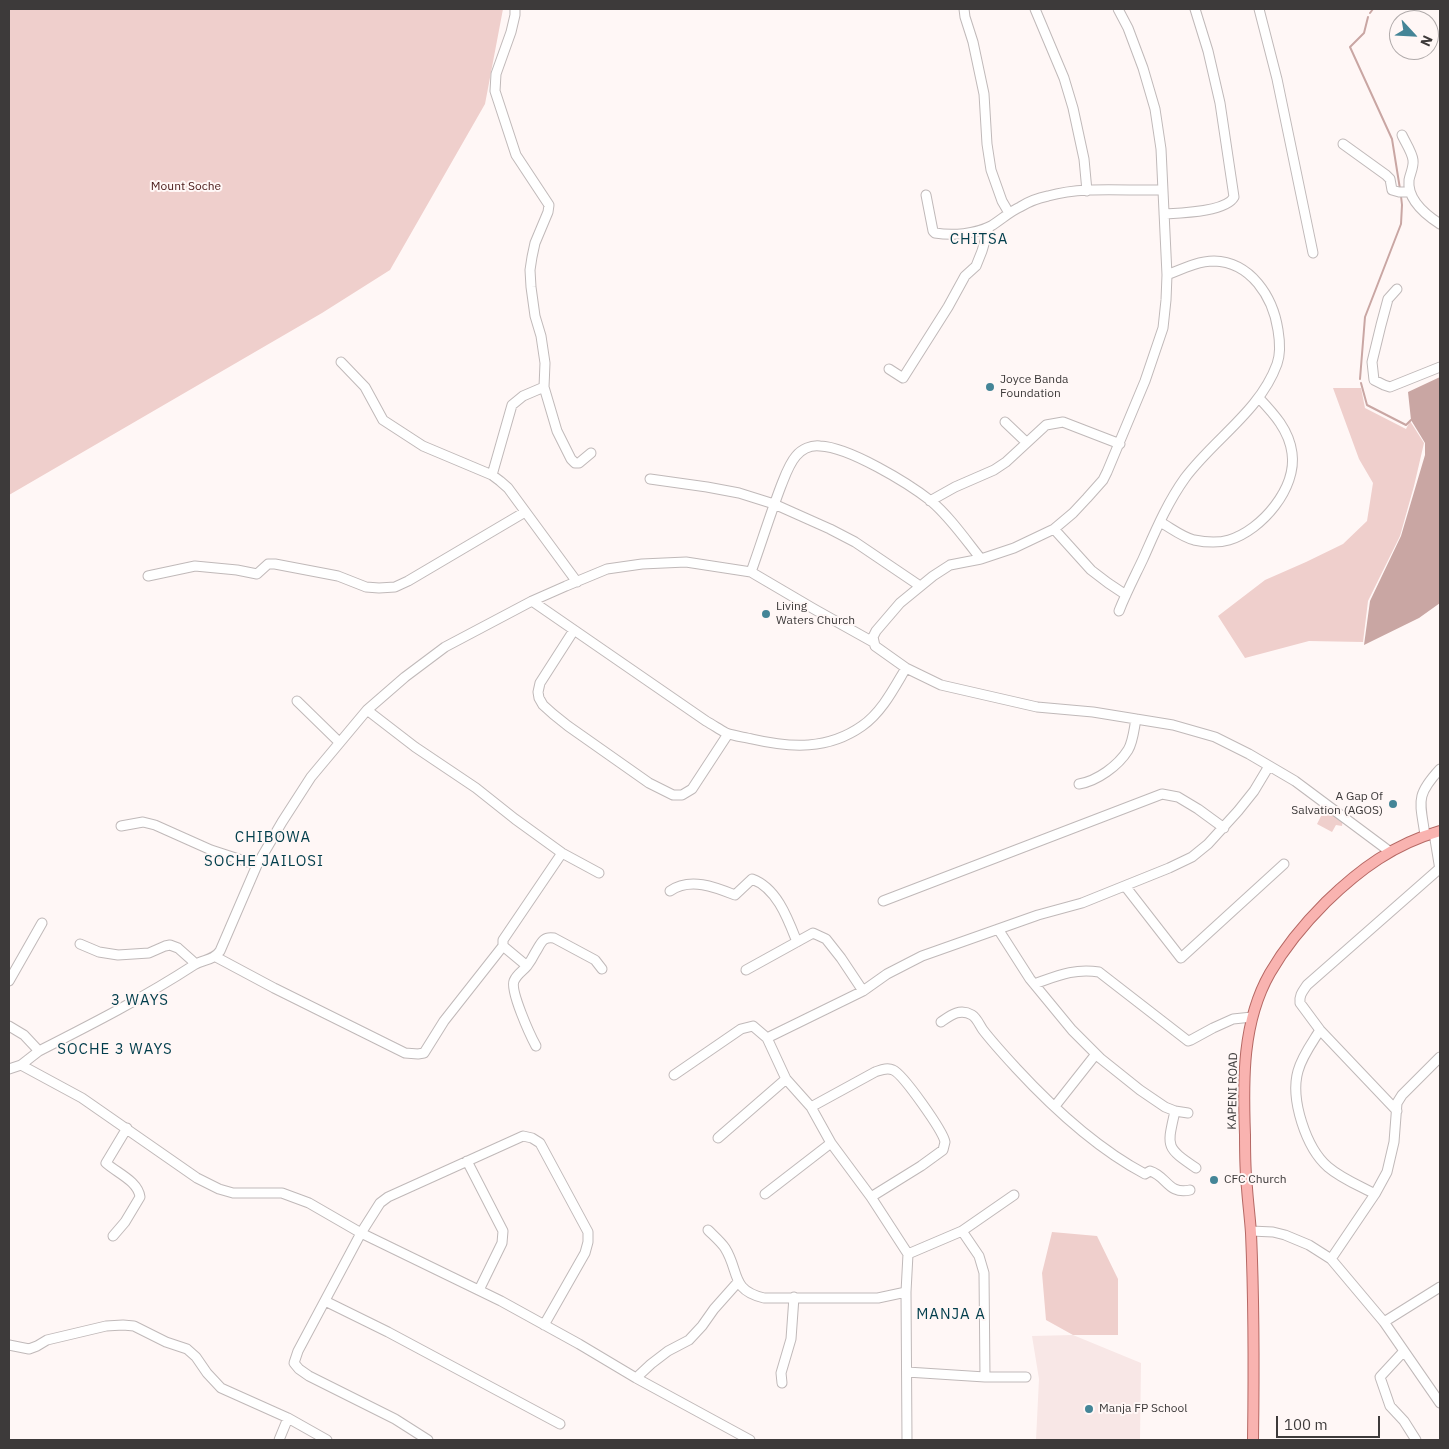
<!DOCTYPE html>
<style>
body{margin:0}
#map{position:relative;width:1449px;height:1449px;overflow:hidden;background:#fff7f6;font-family:"IBM Plex Sans",sans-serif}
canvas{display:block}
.frame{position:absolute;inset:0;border:10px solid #3d3a3a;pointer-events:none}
.north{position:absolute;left:1389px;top:10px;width:50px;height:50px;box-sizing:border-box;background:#fff7f6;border:1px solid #b1abab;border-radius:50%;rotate:115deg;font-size:14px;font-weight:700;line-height:20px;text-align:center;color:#3d3a3a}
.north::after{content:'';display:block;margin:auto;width:18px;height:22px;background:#448597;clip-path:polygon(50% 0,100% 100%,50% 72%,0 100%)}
.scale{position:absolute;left:1276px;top:1416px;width:104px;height:22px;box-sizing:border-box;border:2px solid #3d3a3a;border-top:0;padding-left:6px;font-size:15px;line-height:18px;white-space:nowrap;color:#3d3a3a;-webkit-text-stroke:4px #fff7f6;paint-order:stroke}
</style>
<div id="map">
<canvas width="1449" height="1449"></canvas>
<div class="frame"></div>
<div class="north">N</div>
<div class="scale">100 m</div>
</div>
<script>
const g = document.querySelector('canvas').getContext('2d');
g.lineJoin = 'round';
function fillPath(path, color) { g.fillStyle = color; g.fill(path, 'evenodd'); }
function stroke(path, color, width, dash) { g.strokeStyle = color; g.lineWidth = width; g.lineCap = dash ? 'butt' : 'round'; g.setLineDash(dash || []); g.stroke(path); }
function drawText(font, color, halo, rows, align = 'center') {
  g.font = font + ' "IBM Plex Sans",sans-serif'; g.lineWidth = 4; g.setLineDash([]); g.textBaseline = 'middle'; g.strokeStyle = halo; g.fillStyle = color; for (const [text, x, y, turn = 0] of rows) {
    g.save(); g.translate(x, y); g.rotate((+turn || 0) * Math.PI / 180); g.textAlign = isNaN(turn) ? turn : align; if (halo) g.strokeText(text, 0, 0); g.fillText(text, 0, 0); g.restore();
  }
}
fillPath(new Path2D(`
 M 1073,1335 L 1141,1363 L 1140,1440 L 1036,1440 L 1039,1379 L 1032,1336 Z`), '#f8e7e6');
fillPath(new Path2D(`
 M 9,9 L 503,9 L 485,104 L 390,270 L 322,313 L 9,495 Z
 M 1333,388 L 1361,388 L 1365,408 L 1406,429 L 1410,421 L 1424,443 L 1414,486 L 1400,536 L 1368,601 L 1363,642 L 1309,641 L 1245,658 L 1218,616 L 1265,580 L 1306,562 L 1343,544 L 1367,521 L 1373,483 L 1359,459 Z
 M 1330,813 L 1343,818 L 1342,826 L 1336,825 L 1332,832 L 1317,824 L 1322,814 Z
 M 1052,1232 L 1097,1236 L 1118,1279 L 1118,1335 L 1073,1335 L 1046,1320 L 1042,1273 Z`), '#efcfcc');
fillPath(new Path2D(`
 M 1440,377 L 1440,603 L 1419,618 L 1364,645 L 1370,601 L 1401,536 L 1425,455 L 1425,443 L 1411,420 L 1408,392 Z`), '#c9a6a3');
stroke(new Path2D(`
 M 1370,13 L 1373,9
 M 1368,17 L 1364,33 L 1350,47 L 1392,139 L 1400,189
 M 1360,379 L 1365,317 L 1401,224 L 1402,205 L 1401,196
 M 1361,383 L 1367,405 L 1406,425 L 1411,420`), '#c9a6a3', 2);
const minor = new Path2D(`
 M 515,9 L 515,15 L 511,32 L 496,74 L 495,91 L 516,155 L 549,205 L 548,212 L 535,243 L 532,257 L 530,270 L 531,287 L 535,316 L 541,336 L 545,363 L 544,387 L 557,431 L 571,459 L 575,463 L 579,463 L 591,453
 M 964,9 L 965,17 L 973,42 L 984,94 L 987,144 L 991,170 L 1002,201 L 1009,213
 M 1035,9 L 1064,78 L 1073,108 L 1084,159 L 1087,191
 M 1118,9 L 1128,28 L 1143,68 L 1155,109 L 1161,149 L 1167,275 L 1166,300 L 1163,328 L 1145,381 L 1107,472 L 1103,480 L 1087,498 L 1073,513 L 1054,529 L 1014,548 L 981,559 L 950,565 L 933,576 L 900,603 L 876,631 L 873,637 L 875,646 L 906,668 L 941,685 L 1037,707 L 1093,712 L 1173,725 L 1215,737 L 1249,754 L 1295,781 L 1389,851
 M 1259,9 L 1277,79 L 1313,253
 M 1402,135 C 1405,142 1412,152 1413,160 C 1414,167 1410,174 1409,180 C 1407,199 1426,215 1440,224
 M 1343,144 L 1386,175 L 1390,179 L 1392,190 L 1399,192 L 1410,192
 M 926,195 L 933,231 L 935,233 C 953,236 975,234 991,226 C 1001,220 1009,212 1020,207 C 1028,202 1038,198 1048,196 C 1084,186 1125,191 1162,190
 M 1164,214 C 1180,213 1226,212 1234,197 L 1220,103 L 1208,51 L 1195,9
 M 1397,289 L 1388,299 L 1381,325 L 1372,362 L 1374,380 L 1384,385 L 1390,387 L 1440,367
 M 341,362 L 365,387 L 383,420 L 423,446 L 492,475 L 512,405 L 523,396 L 544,387
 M 889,369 L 903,378 L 948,307 L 965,276 L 976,266 L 982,251 L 989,227
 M 1005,422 L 1026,442
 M 492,475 L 500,481 L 508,488 L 577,582
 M 650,479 L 707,487 L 739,493 L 774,504 L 830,529 L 855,542 L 920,586
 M 930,501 L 955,487 L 994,470 L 1006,462 L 1046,425 L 1063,422 L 1120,444
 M 1160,522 C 1171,528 1182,537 1194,540 C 1204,542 1219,543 1229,540 C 1262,530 1297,488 1292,453 C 1289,430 1274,414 1259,398
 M 1054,529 L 1091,570 L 1108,583 L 1126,595
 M 751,572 C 761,544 770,515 781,486 C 785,476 789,464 796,456 C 802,449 811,445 820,446 C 849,447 908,483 931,501 C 950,517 965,539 981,559
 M 148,576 L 195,566 L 237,570 L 257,574 L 268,564 L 275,564 L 338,576 L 366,587 L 379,588 L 395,587 L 408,581 L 525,512
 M 532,601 L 706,721 C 713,725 719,729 726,733 C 734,736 744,737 752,739 C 791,748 828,750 862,726 C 882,712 894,688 906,668
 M 1119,611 C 1126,593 1135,576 1143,559 C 1155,532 1167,503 1185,478 C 1214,439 1260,411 1277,364 C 1281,353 1280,342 1278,330 C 1273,297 1251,262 1214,261 C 1198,261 1182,269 1167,275
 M 574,630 L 540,683 L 538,692 L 539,698 L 543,705 L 553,714 L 568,726 L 649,783 L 673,795 L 682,795 L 692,789 L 728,734
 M 297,701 L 339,742
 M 367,710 L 415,747 L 476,788 L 515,819 L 562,853 L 599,873
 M 1079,784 C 1097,781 1118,766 1128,750 C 1133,742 1134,729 1136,719
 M 121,826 L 143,822 L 155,825 L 211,850 L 257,865
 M 1434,833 L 1440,870
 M 1425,835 C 1420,801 1415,796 1440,769
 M 1125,886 L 1181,958 L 1284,864
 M 670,891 C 690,877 715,887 735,895 L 752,879 C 777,888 788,919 797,942
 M 883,901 L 1162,794 L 1178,797 L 1198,809 L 1224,828
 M 998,929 L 1030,979 L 1072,1030 L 1100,1058 L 1140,1090 L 1165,1107 L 1175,1111 L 1188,1113
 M 80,944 L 99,952 L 118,955 L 149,953 L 165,946 L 170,945 L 178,948 L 196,964
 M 216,957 L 274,988 L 405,1053 L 418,1054 L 424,1053 L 444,1021 L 503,946
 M 527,966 L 503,946 L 503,940 L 562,853
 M 746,970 L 813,933 L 826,939 L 841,958 L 863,991
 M 9,981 L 42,923
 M 1034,984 C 1057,976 1074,968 1099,972 L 1188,1041 L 1191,1040 L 1213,1028 L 1233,1019 L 1252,1017
 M 941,1022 C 951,1015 960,1008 972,1015 C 977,1018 980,1026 983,1030 C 993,1043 1005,1056 1016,1068 C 1053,1108 1096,1148 1145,1174 L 1150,1171 C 1167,1176 1168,1195 1190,1190
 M 9,1026 L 24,1035 L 39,1051
 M 1320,1030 C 1312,1043 1302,1056 1298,1071 C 1290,1099 1306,1148 1328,1167 C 1342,1179 1360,1186 1375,1194
 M 767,1038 L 863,991 L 887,974 L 922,956 L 1038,915 L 1082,903 L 1169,868 L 1192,857 L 1208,844 L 1238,811 L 1254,791 L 1269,766
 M 536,1046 C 530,1035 510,991 514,981 C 517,974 523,971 527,966 C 530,962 533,957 535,953 C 541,944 542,936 554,938 L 595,960 L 602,969
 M 21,1065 L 82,1098 L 197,1178 L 219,1189 L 233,1193 L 282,1193 L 309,1203 L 361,1233 L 501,1301 L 579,1344 L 636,1378 L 750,1440
 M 9,1069 L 21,1065 L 39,1051 C 92,1024 145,997 194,965 C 203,959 213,961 220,951 L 257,865 L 282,822 L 311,777 L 367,710 L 405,677 L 445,647 L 532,601 L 566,586 L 607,569 L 642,564 L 686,562 L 751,572 L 814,609 L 873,642
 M 674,1075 L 741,1029 L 753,1026 L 767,1038 L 786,1079 L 811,1107 L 831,1143 L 871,1197 L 908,1254 L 906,1292 L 907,1440
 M 1055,1106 L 1096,1054
 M 811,1107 L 875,1072 C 881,1070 887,1067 893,1070 C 903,1074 943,1131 945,1142 L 943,1150 L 921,1166 L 871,1197
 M 1175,1111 C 1167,1147 1165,1147 1196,1168
 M 1397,1111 L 1320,1030 L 1300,1003 C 1299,995 1303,991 1307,985 L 1439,869
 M 718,1138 L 786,1079
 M 467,1161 L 503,1231 L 502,1243 L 479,1290
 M 765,1194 L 831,1143
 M 708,1230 C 714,1236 721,1242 725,1248 C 740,1272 730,1290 764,1298 L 878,1298 L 906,1292
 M 962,1231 L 979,1256 L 984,1273 L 985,1377
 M 1251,1231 L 1273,1232 L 1285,1235 L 1309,1245 L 1331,1259 L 1384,1322 L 1440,1403
 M 113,1236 L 125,1222 L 140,1197 C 138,1181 117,1173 106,1163 L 127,1128
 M 908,1254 L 962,1231 L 1014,1195
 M 1331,1259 L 1375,1194 L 1387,1172 L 1394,1142 L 1397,1103 L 1402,1095 L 1440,1057
 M 325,1301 L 388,1332 L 560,1424
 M 1384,1322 L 1440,1287
 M 9,1345 L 29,1349 L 37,1346 L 47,1340 L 106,1326 L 123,1325 L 134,1326 L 166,1342 L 187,1349 L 196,1357 L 207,1373 L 221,1388 L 288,1418 L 327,1440
 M 1404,1351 L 1380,1377 L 1390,1406 L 1404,1421 L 1416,1440
 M 907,1372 L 985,1377 L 1026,1377
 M 636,1378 L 651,1364 L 668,1351 L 689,1340 L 702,1326 L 714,1309 L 738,1282
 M 782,1383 L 781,1373 L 791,1339 L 794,1297
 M 279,1440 L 288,1418
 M 428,1440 L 395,1419 L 309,1376 L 299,1369 L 294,1363 L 298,1351 L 361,1233 L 380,1203 L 388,1197 L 523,1136 L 532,1138 L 540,1143 L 588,1232 L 588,1242 L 585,1253 L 544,1325`);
const major = new Path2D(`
 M 1253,1440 C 1254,1371 1254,1302 1251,1233 C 1250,1218 1248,1203 1247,1188 C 1245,1170 1245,1152 1245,1135 C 1243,1080 1242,1022 1270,973 C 1285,947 1305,923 1326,902 C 1360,869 1394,844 1440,831`);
stroke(minor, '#c0b9b9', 11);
stroke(major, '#b56864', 12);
stroke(minor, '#fff', 9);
stroke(major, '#f9b3b0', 10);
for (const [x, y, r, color] of [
 [990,387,5,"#448597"],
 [766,614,5,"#448597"],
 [1393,804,5,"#448597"],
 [1214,1180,5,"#448597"],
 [1089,1409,5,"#448597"]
]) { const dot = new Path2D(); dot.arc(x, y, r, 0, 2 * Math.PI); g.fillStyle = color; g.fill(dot); stroke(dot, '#fff7f6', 2); }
drawText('12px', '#481918', '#fff7f6', [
 ["Mount Soche",186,187]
]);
drawText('12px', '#3d3a3a', '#fff7f6', [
 ["Joyce Banda",1000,380],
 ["Foundation",1000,394],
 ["Living",776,607],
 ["Waters Church",776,621],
 ["A Gap Of",1383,797,"right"],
 ["Salvation (AGOS)",1383,811,"right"],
 ["CFC Church",1224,1180],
 ["Manja FP School",1099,1409]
], 'left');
drawText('12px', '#3d3a3a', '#fff7f6', [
 ["KAPENI ROAD",1233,1091,-89]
]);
g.letterSpacing = '1px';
drawText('15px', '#023e4c', '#fff7f6', [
 ["CHITSA",979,240],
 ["CHIBOWA",273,838],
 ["SOCHE JAILOSI",264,862],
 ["3 WAYS",140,1001],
 ["SOCHE 3 WAYS",115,1050],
 ["MANJA A",951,1315]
]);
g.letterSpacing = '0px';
</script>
